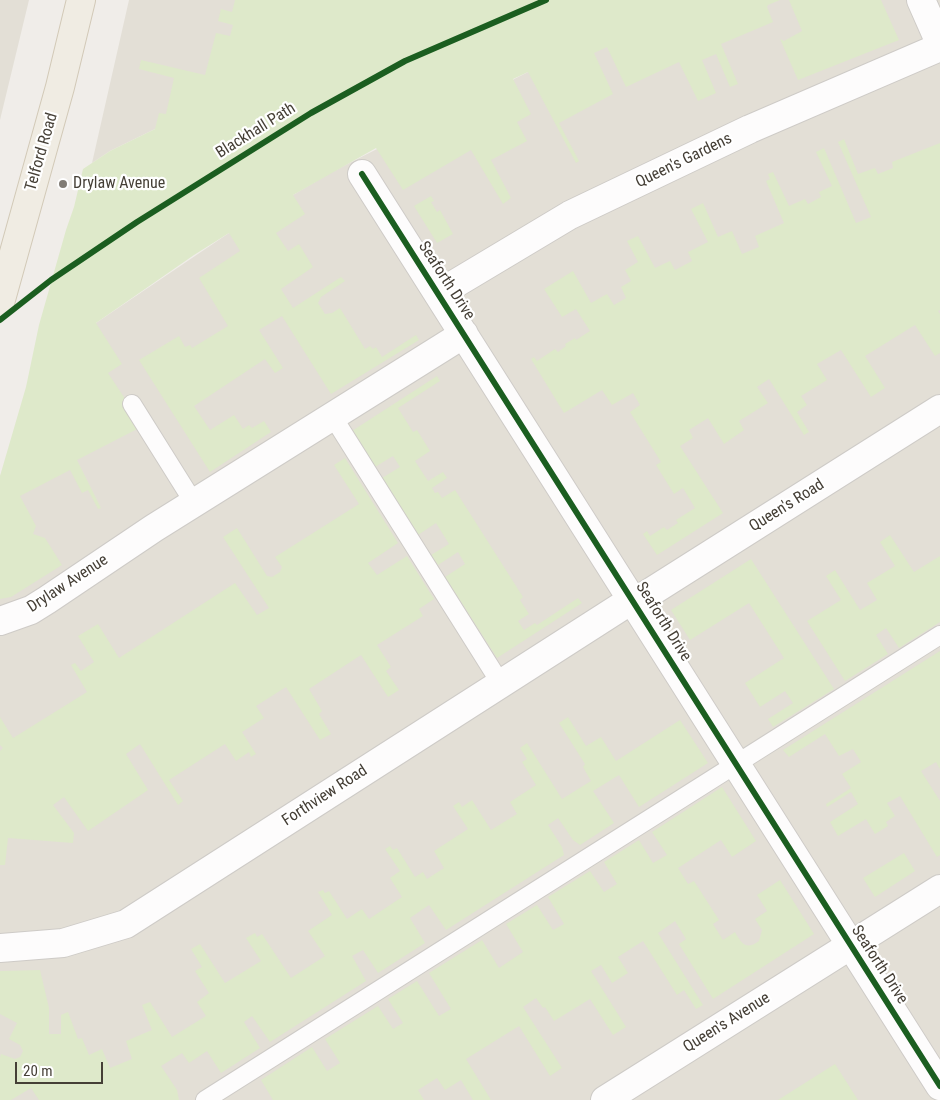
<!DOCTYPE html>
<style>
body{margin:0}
#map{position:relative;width:940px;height:1100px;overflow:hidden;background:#f0ede9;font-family:"Roboto Condensed",sans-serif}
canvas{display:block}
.scale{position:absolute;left:15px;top:1062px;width:88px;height:22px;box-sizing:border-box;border:2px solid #453f36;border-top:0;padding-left:6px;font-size:15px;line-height:18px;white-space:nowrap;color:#453f36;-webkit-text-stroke:4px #fff;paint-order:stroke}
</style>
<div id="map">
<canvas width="940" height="1100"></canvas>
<div class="scale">20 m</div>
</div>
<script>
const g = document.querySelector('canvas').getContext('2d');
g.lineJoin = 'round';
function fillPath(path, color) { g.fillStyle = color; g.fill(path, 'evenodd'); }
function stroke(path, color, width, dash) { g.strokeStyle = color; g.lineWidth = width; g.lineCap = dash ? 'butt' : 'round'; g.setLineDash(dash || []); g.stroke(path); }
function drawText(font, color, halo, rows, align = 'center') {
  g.font = font + ' "Roboto Condensed",sans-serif'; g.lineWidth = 4.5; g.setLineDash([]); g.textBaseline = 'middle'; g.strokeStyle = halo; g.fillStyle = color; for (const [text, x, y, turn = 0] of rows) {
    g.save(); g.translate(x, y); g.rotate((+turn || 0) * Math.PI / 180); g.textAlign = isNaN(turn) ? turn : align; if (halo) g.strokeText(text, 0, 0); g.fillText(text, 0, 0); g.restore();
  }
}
fillPath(new Path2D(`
 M 0,0 L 29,0 L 0,120 Z
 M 129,0 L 400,0 L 155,129 L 110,151 L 92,163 Z
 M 689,0 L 940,0 L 940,1100 L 0,1100 L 0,476 L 96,323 L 229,233 L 330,173 L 528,72 Z`), '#e3dfd6');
fillPath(new Path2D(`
 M 235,0 L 780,0 L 768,5 L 767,7 L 773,22 L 721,44 L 738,84 L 730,87 L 716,54 L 702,60 L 716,93 L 698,101 L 679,62 L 626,87 L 607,47 L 594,53 L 613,94 L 559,123 L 579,161 L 576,163 L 528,72 L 513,79 L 531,114 L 517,122 L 527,141 L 491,160 L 511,198 L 503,204 L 471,150 L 403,190 L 376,148 L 293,195 L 305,214 L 276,233 L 288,251 L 299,244 L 313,267 L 281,289 L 293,308 L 341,277 L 345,281 L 321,297 L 318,303 L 325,314 L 332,313 L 340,308 L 365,349 L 370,346 L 373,349 L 376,347 L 382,357 L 416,335 L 419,340 L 331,394 L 282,316 L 259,330 L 283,368 L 275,373 L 265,359 L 194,406 L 210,430 L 234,415 L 243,429 L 249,425 L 252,428 L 264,421 L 271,432 L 210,472 L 139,360 L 179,336 L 185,347 L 190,345 L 192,348 L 228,326 L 199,278 L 240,251 L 229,233 L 194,255 L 96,323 L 122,364 L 108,373 L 143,426 L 77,460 L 101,508 L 98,509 L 88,490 L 82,493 L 70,470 L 20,496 L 36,526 L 33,534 L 45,538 L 62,565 L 11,597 L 0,599 L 0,476 L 26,387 L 39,325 L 66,230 L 74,207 L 83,169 L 110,151 L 155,129 L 159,113 L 166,114 L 174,78 L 139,69 L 141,60 L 205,75 L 216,33 L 230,36 L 233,25 L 218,21 L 221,9 L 232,12 Z
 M 789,0 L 881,0 L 899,40 L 798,80 L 780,39 L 784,41 L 802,31 Z
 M 844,139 L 858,174 L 875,168 L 878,174 L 893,168 L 892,162 L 940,143 L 940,310 L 938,311 L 940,314 L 940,353 L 935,356 L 915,325 L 865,356 L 885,388 L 871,397 L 841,350 L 817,364 L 827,380 L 801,396 L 807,405 L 797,412 L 809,432 L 804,435 L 769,379 L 757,387 L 768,403 L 739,421 L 744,430 L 724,444 L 708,418 L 689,430 L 693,438 L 680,446 L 723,513 L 657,555 L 643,534 L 647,531 L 650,536 L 664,527 L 667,530 L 678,523 L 676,520 L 695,508 L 683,488 L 674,494 L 656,465 L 661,462 L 630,412 L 640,405 L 633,393 L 612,405 L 602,390 L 564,413 L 531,359 L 534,357 L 537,361 L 555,349 L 558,352 L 566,346 L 565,344 L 575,338 L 576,340 L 590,331 L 576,309 L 562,317 L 544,289 L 573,271 L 591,303 L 607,294 L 614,305 L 626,298 L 621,287 L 631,281 L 625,270 L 638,262 L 627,241 L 638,236 L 655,268 L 670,261 L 675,270 L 692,261 L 688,252 L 708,242 L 691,209 L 703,203 L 718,237 L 732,231 L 742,254 L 759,247 L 755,236 L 784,223 L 766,181 L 770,179 L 768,174 L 773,172 L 789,206 L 805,199 L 808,204 L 821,197 L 819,192 L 832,186 L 816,152 L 824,148 L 856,223 L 871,217 L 838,142 Z
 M 431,196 L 434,201 L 431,202 L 437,212 L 440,210 L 453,234 L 437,243 L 414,206 Z
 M 437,376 L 440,381 L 398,408 L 413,432 L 417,430 L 430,451 L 415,461 L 428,481 L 443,472 L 447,478 L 432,488 L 435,493 L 438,492 L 442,498 L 455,490 L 457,493 L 523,597 L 520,600 L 529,614 L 518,621 L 524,630 L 535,623 L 537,625 L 578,598 L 582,603 L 497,658 L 445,577 L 465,564 L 458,552 L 438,565 L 431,555 L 449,544 L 436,523 L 418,535 L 382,478 L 400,467 L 393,456 L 375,467 L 352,431 Z
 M 345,458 L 398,543 L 368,563 L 377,575 L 407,556 L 434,599 L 419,609 L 423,616 L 377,645 L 391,667 L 386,671 L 399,690 L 388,697 L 361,655 L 309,689 L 322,711 L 319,714 L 331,734 L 320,740 L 286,687 L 256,706 L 264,718 L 242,732 L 256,754 L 251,757 L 249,752 L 236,761 L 225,744 L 169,780 L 183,801 L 178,805 L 140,744 L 126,754 L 148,790 L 88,831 L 64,797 L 53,805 L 74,833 L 73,843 L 8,838 L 5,865 L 0,865 L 0,751 L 3,748 L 0,745 L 0,717 L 13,738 L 87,692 L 71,665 L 75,663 L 81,671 L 94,662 L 78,636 L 98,624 L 119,658 L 235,583 L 257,615 L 269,608 L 223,537 L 237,528 L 267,576 L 272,577 L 280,572 L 282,567 L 275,557 L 359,504 L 334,465 Z
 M 890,535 L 914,572 L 940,556 L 940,622 L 899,648 L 886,628 L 876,635 L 888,654 L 845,681 L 807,621 L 841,600 L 826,576 L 835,570 L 860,610 L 877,600 L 867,583 L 895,566 L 880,542 Z
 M 751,559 L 834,689 L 773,727 L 768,719 L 793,703 L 785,691 L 760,707 L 745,683 L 784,658 L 749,603 L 690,640 L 671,610 Z
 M 940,651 L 940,769 L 936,762 L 921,771 L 940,801 L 940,855 L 937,857 L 900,796 L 887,803 L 895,816 L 886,822 L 888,826 L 875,834 L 866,819 L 838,836 L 830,822 L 858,804 L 851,792 L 827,807 L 826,804 L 851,788 L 842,774 L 861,762 L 853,749 L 839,756 L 825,734 L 789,757 L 783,750 Z
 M 568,717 L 586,746 L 601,737 L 616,761 L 680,720 L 708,763 L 639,807 L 619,775 L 593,791 L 614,823 L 580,845 L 573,840 L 558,818 L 548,825 L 562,847 L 564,855 L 446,930 L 429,905 L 410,918 L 425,943 L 378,973 L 363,950 L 352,956 L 366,981 L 270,1042 L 252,1016 L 244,1022 L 260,1048 L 221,1073 L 207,1051 L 189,1063 L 182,1053 L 161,1066 L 177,1090 L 179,1100 L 39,1100 L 31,1088 L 11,1100 L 0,1100 L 0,1057 L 1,1054 L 15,1059 L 20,1057 L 23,1051 L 20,1045 L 9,1039 L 17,1023 L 0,1014 L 0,971 L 40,970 L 49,1008 L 49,1034 L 61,1034 L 61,1015 L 68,1012 L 78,1039 L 82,1038 L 89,1055 L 102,1049 L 110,1068 L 132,1059 L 126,1041 L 152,1030 L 142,1005 L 150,1002 L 172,1037 L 206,1016 L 197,1002 L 209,993 L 195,971 L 202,967 L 191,949 L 200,944 L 225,983 L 261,961 L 246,938 L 255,933 L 257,937 L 262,934 L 291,978 L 325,956 L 308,931 L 332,915 L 318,892 L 323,890 L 325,893 L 329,891 L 347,919 L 362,909 L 369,919 L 402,897 L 390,878 L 400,871 L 385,849 L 390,846 L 393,850 L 397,848 L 415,877 L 423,872 L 427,879 L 444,868 L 434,851 L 468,829 L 453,806 L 459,802 L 462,807 L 472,800 L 491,830 L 517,814 L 510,802 L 536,785 L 522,762 L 527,759 L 520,748 L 527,743 L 562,799 L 591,781 L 583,767 L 585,764 L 559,723 Z
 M 722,787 L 756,841 L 732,857 L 721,840 L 678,868 L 688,884 L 694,881 L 719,920 L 713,924 L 723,940 L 735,932 C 741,943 746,951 759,941 L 762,930 L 755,919 L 767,911 L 757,895 L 780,880 L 814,934 L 713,999 L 679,944 L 686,939 L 675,921 L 658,933 L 703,1005 L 696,1009 L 684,990 L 677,995 L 643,941 L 618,957 L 628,973 L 612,983 L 601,965 L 591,971 L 626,1027 L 613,1035 L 590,999 L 554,1021 L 545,1007 L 543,1008 L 536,998 L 523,1007 L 562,1068 L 550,1076 L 519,1026 L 466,1059 L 491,1100 L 473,1100 L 461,1080 L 445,1090 L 437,1078 L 418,1090 L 424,1100 L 273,1100 L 261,1080 L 312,1047 L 327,1071 L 340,1063 L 325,1039 L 378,1006 L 393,1029 L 403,1023 L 388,999 L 417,981 L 439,1016 L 451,1009 L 429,973 L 482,940 L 499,968 L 523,952 L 506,924 L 537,905 L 553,930 L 564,924 L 548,897 L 590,871 L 604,892 L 617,884 L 604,862 L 639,840 L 653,863 L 667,855 L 652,832 Z
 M 904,853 L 915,871 L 875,897 L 863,878 Z
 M 835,1064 L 858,1100 L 778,1100 Z`), '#dee9ca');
const service = new Path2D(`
 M 132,404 L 194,503
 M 333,417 L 501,684
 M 205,1100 L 940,635`);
const minor = new Path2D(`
 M 921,0 L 940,43
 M 362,174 L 940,1086
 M 438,294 L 570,215 L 750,129 L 940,47
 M 635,602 L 940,409
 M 0,621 L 31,610 L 47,600 L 154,528 L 464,334
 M 0,948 L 63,943 L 126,924 L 633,599
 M 605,1100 L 940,889`);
const primary = new Path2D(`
 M 0,303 L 60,87 L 81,0`);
stroke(service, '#cecbc7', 20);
stroke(minor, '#cecbc7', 30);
stroke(primary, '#d2c9b7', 30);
stroke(service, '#fdfcfc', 18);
stroke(minor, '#fdfcfc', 28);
stroke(primary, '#f0ece3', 28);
stroke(new Path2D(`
 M 362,174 L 940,1086
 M 0,320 L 51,280 L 137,222 L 311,113 L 405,61 L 546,0`), '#1b5e20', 6);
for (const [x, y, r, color] of [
 [63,184,5,"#817c75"]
]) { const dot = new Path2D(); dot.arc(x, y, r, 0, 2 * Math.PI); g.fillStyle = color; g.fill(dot); stroke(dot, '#fff', 2); }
drawText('16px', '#453f36', '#fff', [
 ["Blackhall Path",256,131,-32],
 ["Telford Road",42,152,-74],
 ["Queen's Gardens",684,161,-26],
 ["Seaforth Drive",446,281,57],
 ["Queen's Road",787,506,-32],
 ["Drylaw Avenue",68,584,-33],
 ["Seaforth Drive",663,622,58],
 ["Forthview Road",325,796,-33],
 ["Seaforth Drive",879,965,57],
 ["Queen's Avenue",727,1023,-32]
]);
drawText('16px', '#453f36', '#fff', [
 ["Drylaw Avenue",73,184]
], 'left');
</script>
